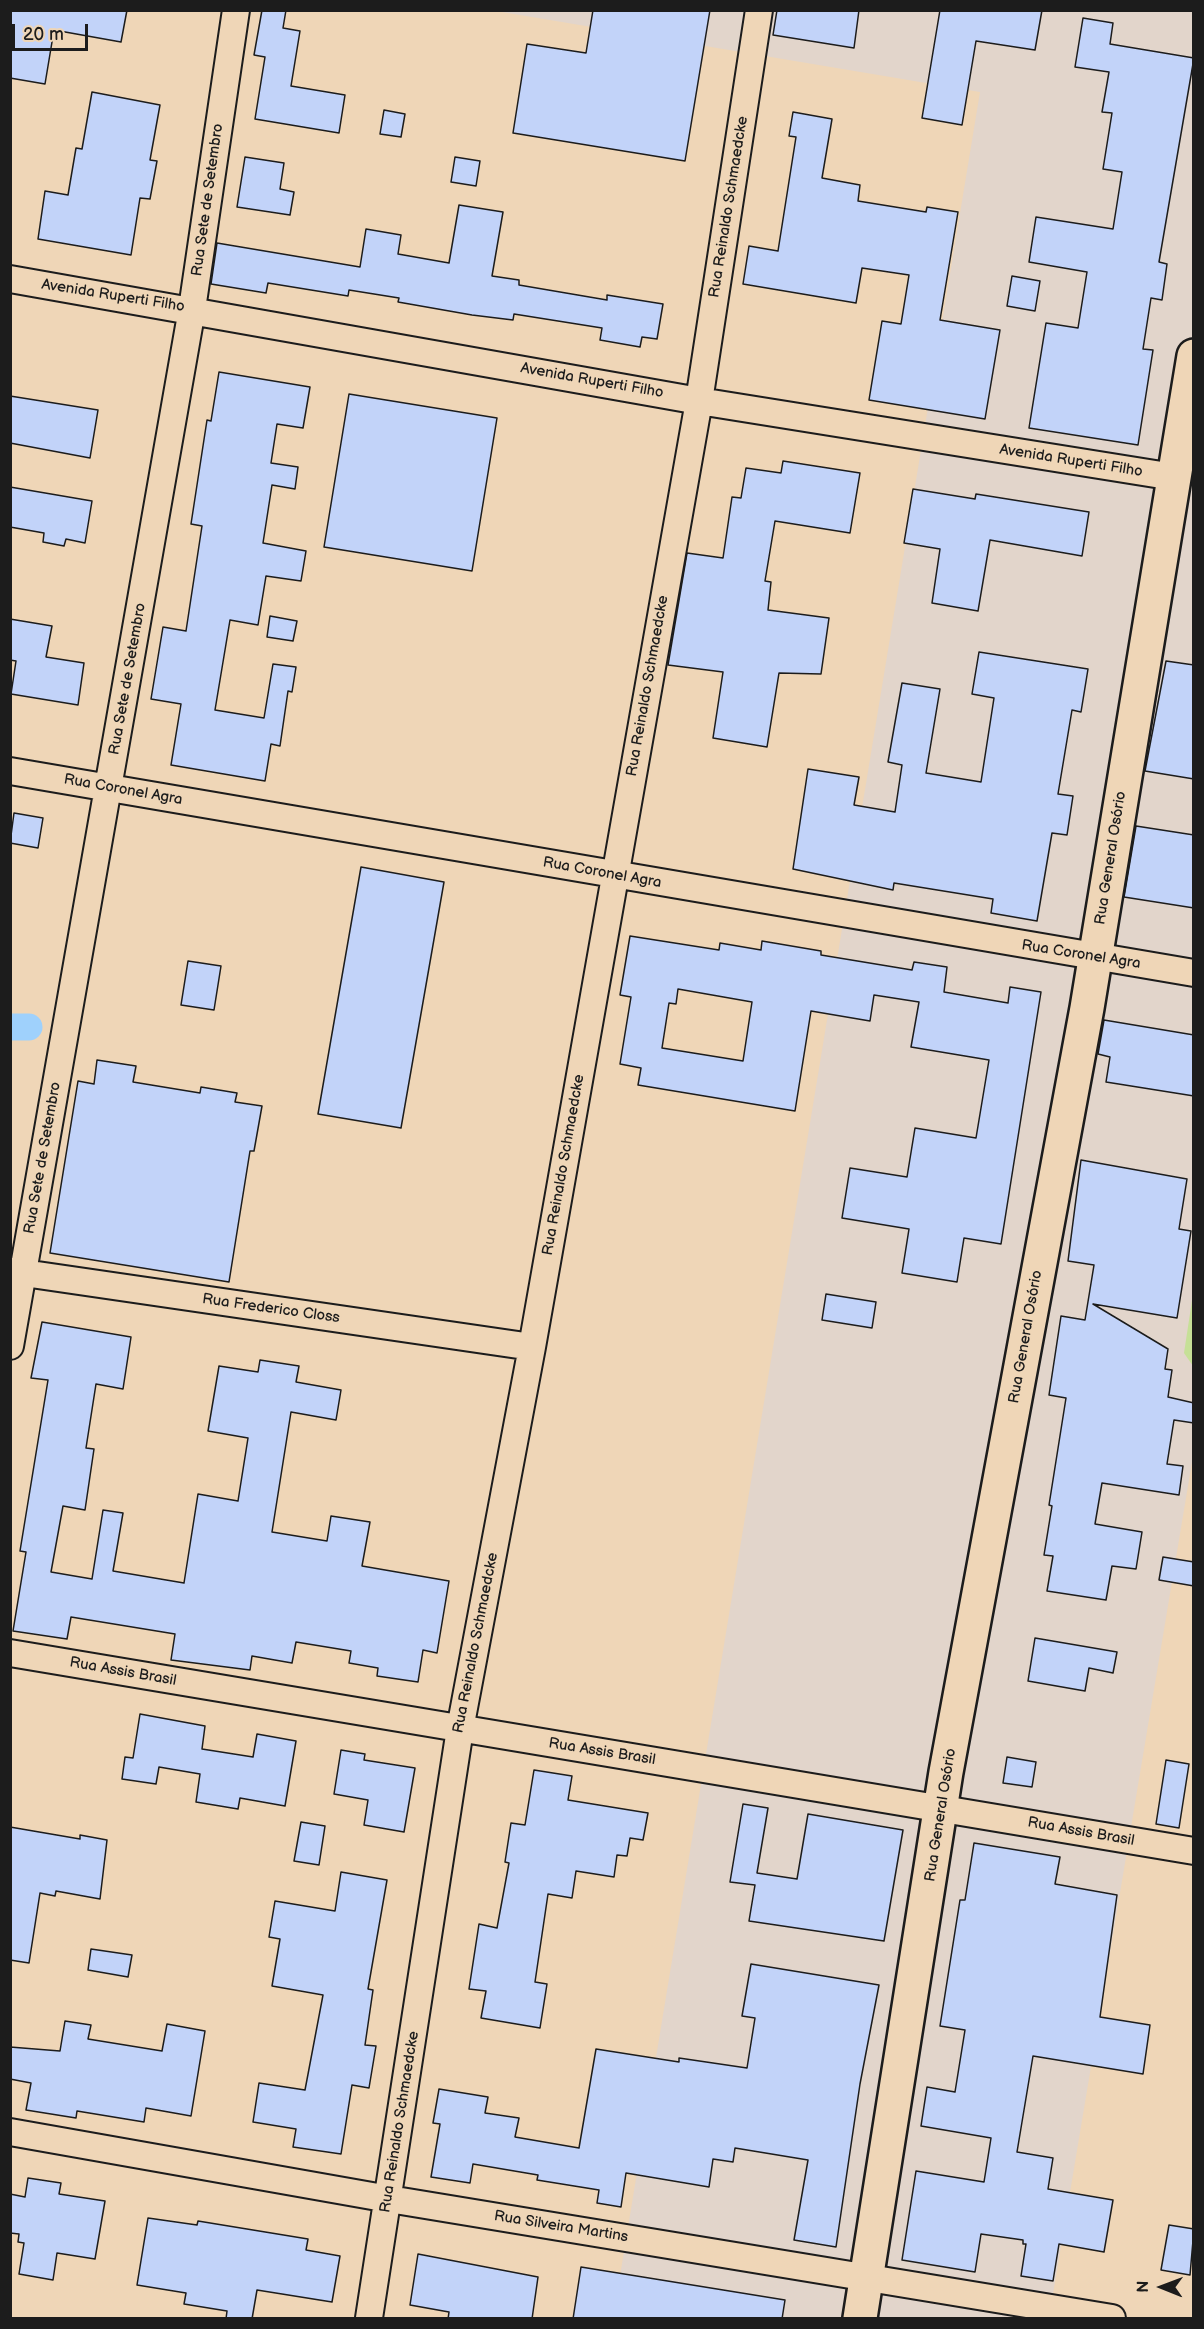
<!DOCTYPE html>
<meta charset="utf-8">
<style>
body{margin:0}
#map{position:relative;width:1204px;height:2329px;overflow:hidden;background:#efd6b7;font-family:"Balsamiq Sans",sans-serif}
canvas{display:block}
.frame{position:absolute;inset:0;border:12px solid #1c1c1c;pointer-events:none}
.north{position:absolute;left:1132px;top:2257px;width:60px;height:60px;-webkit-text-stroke:4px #efd6b7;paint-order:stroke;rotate:271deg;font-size:16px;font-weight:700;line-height:24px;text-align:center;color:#1c1c1c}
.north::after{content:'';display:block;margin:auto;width:21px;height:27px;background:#1c1c1c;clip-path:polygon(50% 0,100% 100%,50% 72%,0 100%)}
.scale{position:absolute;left:12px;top:24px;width:76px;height:27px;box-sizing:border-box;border:3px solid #1c1c1c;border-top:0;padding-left:8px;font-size:18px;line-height:21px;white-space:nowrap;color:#1c1c1c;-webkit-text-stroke:4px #efd6b7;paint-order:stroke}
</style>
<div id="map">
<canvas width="1204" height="2329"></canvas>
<div class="frame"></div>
<div class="north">N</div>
<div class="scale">20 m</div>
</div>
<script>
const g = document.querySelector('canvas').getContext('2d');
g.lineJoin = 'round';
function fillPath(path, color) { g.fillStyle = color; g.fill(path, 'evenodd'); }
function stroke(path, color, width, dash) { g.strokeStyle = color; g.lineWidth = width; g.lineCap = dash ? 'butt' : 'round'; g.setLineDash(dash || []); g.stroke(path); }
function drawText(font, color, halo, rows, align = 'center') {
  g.font = font + ' "Balsamiq Sans",sans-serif'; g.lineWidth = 4.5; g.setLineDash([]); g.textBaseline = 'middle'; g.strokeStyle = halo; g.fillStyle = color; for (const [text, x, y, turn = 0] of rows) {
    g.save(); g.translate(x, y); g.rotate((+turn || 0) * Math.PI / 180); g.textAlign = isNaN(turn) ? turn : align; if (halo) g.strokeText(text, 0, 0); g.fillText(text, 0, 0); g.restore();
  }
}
fillPath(new Path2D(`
 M 496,11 L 1193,11 L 1193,1456 L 1049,2318 L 613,2318 L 980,92 Z`), '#e2d5cb');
fillPath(new Path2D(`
 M 1193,1294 L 1194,1366 L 1193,1366 L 1184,1353 Z`), '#c6e097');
stroke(new Path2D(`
 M 10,1027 L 29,1027`), '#9fd1fc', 27);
const building = new Path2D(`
 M 10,10 L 127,10 L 121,42 L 54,30 L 45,84 L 10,78 Z
 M 262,10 L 286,10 L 283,28 L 300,31 L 291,86 L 345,95 L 339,133 L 255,119 L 265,57 L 254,55 Z
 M 593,10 L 710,10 L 685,161 L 513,133 L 527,44 L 586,53 Z
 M 777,10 L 859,10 L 854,48 L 773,35 Z
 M 940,10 L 1042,10 L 1035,50 L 976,41 L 962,125 L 922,118 Z
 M 1083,18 L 1113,23 L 1110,44 L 1194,58 L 1159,262 L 1167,264 L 1162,300 L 1151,298 L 1143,349 L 1153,350 L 1138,445 L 1029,428 L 1046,323 L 1078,328 L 1087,272 L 1029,262 L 1036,217 L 1113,229 L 1122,172 L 1103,169 L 1112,113 L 1102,112 L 1109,72 L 1075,67 Z
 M 92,92 L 160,105 L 150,160 L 157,161 L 150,199 L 140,198 L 131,255 L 38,239 L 45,191 L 68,195 L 76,148 L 82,149 Z
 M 384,110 L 405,114 L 401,137 L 380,134 Z
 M 793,112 L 832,119 L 822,178 L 860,185 L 858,201 L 926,212 L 927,207 L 958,212 L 940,320 L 1000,330 L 985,419 L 869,400 L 882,321 L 901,324 L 909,275 L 862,268 L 856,303 L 743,284 L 749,246 L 778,251 L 796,137 L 789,136 Z
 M 245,157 L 284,163 L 280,189 L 294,192 L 290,215 L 237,207 Z
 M 455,157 L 480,161 L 476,186 L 451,182 Z
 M 459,205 L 503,212 L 492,276 L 519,280 L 519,285 L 607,300 L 607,295 L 663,304 L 657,339 L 642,337 L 640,347 L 600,340 L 602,328 L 514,314 L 513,320 L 472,315 L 398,302 L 399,298 L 349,290 L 348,296 L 268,283 L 266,293 L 211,284 L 217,243 L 360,267 L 366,229 L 401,235 L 398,254 L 449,263 Z
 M 1012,276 L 1040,281 L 1035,311 L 1007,306 Z
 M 219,372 L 310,387 L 303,428 L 277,424 L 271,463 L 298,467 L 295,489 L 272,485 L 263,543 L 306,551 L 301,581 L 266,576 L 258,625 L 230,620 L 215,710 L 264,718 L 273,664 L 296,667 L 292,692 L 288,691 L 280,746 L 271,744 L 265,781 L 171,765 L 181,704 L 151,699 L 163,627 L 186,631 L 202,526 L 191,524 L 207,420 L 211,421 Z
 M 349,394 L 497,418 L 472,571 L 324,547 Z
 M 10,396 L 98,410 L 90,458 L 10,443 Z
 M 783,461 L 860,473 L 850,533 L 775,521 L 765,581 L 771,582 L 768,610 L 829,618 L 821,674 L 779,673 L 767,747 L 713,738 L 723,672 L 668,665 L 687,553 L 723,558 L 732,497 L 741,498 L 746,468 L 781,473 Z
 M 10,487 L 92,501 L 85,543 L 66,539 L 64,546 L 43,542 L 44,533 L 10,527 Z
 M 913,489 L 975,499 L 976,494 L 1089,512 L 1082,556 L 990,540 L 978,611 L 932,603 L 940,549 L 904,543 Z
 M 270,616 L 297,621 L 293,641 L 267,637 Z
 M 10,619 L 52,626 L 46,657 L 84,663 L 78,705 L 11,694 L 16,661 L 10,660 Z
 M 979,652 L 1088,669 L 1081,712 L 1072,710 L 1058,794 L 1073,796 L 1067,835 L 1052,833 L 1037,921 L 991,913 L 993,899 L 894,883 L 893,890 L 793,869 L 808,769 L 859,777 L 854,805 L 895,812 L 902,765 L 888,762 L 902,683 L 940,689 L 926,773 L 981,782 L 994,698 L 972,694 Z
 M 1166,661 L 1194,665 L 1194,779 L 1145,771 Z
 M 14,813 L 43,818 L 38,848 L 10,843 Z
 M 1136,826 L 1194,835 L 1194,908 L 1124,897 Z
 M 361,867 L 444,882 L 401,1128 L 318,1114 Z
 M 630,936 L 719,950 L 720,943 L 761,950 L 762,941 L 821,951 L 821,955 L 912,970 L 914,962 L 947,967 L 944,992 L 1008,1003 L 1010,987 L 1041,992 L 1001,1244 L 964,1238 L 957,1282 L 902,1273 L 909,1229 L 842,1218 L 850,1168 L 907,1177 L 915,1128 L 976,1138 L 989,1060 L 911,1047 L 919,1002 L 874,995 L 870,1021 L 811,1011 L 795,1111 L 638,1085 L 641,1068 L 620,1064 L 631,997 L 620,995 ZM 678,989 L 752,1002 L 743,1061 L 662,1048 L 669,1003 L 676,1004 Z
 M 188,961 L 221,966 L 214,1010 L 181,1005 Z
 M 1104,1020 L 1194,1035 L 1194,1096 L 1106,1082 L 1110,1057 L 1098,1054 Z
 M 97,1060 L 136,1066 L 133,1082 L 200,1093 L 201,1087 L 237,1093 L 235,1102 L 262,1106 L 254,1151 L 250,1151 L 229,1282 L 50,1253 L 78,1081 L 94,1084 Z
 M 1081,1160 L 1187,1179 L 1179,1229 L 1191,1231 L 1177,1318 L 1093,1304 L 1168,1349 L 1165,1369 L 1172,1370 L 1168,1397 L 1194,1403 L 1194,1423 L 1174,1420 L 1167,1464 L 1183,1466 L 1179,1495 L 1102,1483 L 1095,1524 L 1142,1532 L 1136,1569 L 1112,1566 L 1106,1600 L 1047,1591 L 1053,1556 L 1044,1555 L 1052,1506 L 1049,1505 L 1066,1398 L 1049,1395 L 1061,1316 L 1085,1320 L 1094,1265 L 1068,1261 Z
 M 826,1294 L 876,1302 L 872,1328 L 822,1320 Z
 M 42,1322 L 131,1337 L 123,1389 L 96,1384 L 86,1448 L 94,1449 L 85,1510 L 63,1506 L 51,1572 L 92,1579 L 103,1510 L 123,1513 L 113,1571 L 184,1583 L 198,1494 L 238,1501 L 248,1438 L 208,1431 L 219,1366 L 258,1372 L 260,1360 L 299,1366 L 296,1382 L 341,1390 L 336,1420 L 291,1412 L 272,1532 L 327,1541 L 331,1516 L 370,1522 L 362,1566 L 449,1581 L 437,1653 L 423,1650 L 418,1682 L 377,1676 L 378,1668 L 349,1663 L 351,1651 L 296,1642 L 292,1663 L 252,1656 L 250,1670 L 171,1660 L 175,1634 L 71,1617 L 67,1639 L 13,1631 L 26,1552 L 20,1551 L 48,1380 L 31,1378 Z
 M 1163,1557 L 1194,1562 L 1194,1586 L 1159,1580 Z
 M 1035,1638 L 1117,1652 L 1113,1673 L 1089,1668 L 1085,1691 L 1028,1681 Z
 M 140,1714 L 205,1726 L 202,1749 L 253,1757 L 257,1734 L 296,1741 L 285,1806 L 240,1798 L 238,1809 L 196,1802 L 200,1774 L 159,1767 L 156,1784 L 122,1779 L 125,1757 L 133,1758 Z
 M 341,1750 L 365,1754 L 364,1760 L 415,1768 L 404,1832 L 364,1825 L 368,1800 L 334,1794 Z
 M 1007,1757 L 1036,1762 L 1032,1787 L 1003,1783 Z
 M 1166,1760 L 1189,1764 L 1179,1828 L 1156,1824 Z
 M 534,1770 L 572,1776 L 568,1800 L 648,1813 L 643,1840 L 630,1838 L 627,1856 L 617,1855 L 614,1877 L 576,1871 L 572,1898 L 548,1894 L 535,1982 L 547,1984 L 540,2028 L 481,2018 L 486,1991 L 469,1989 L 479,1924 L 497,1928 L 509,1863 L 505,1862 L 511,1823 L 525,1825 Z
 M 743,1804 L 768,1808 L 757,1873 L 797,1879 L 808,1814 L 903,1830 L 884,1941 L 749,1921 L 755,1885 L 730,1882 Z
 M 301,1822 L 325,1826 L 319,1865 L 294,1861 Z
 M 10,1827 L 80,1839 L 80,1835 L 107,1840 L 100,1899 L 56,1891 L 55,1896 L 40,1893 L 29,1963 L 10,1960 Z
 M 974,1843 L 1060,1857 L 1055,1884 L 1117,1895 L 1100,2017 L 1150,2025 L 1143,2074 L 1033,2056 L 1017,2152 L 1053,2158 L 1048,2189 L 1113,2200 L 1104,2252 L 1059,2244 L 1053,2281 L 1021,2276 L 1026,2244 L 1023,2244 L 1023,2240 L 981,2234 L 975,2272 L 902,2260 L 916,2171 L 984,2182 L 991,2138 L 921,2126 L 927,2087 L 955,2092 L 965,2030 L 940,2026 L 960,1900 L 965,1900 Z
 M 341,1872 L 387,1880 L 368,1989 L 373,1990 L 365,2045 L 376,2046 L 369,2088 L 352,2085 L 341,2154 L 293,2147 L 296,2129 L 253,2122 L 259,2083 L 305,2090 L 323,1995 L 272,1986 L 280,1939 L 269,1937 L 275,1901 L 335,1911 Z
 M 91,1949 L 132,1955 L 128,1977 L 88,1970 Z
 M 751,1964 L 879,1985 L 860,2084 L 836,2247 L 794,2240 L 808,2160 L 735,2148 L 733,2162 L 713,2159 L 709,2187 L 626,2173 L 621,2207 L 597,2203 L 599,2190 L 537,2180 L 538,2175 L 473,2164 L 470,2183 L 431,2177 L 440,2124 L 433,2123 L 439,2089 L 488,2097 L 485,2113 L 519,2118 L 515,2137 L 579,2148 L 596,2049 L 679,2062 L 679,2058 L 747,2068 L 755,2018 L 742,2016 Z
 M 65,2021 L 91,2025 L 88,2039 L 162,2051 L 167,2024 L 205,2031 L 191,2116 L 146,2108 L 144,2122 L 77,2111 L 76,2118 L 26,2110 L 31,2083 L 10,2079 L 10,2047 L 60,2051 Z
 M 28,2178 L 61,2183 L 59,2194 L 105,2201 L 95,2259 L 57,2253 L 53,2280 L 19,2274 L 24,2243 L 18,2242 L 19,2234 L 10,2233 L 10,2194 L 25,2197 Z
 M 148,2218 L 197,2225 L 198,2221 L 308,2239 L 306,2250 L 340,2256 L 332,2302 L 257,2290 L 252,2319 L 226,2319 L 227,2311 L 184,2304 L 186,2293 L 137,2285 Z
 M 1169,2225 L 1194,2229 L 1190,2275 L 1161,2270 Z
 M 418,2254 L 538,2277 L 532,2319 L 448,2319 L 449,2312 L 410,2305 Z
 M 581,2267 L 785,2300 L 782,2319 L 573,2319 Z`);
fillPath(building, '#c2d3f9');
stroke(building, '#1c1c1c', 1.5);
const minor = new Path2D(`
 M 10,279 L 699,401 L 1174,477
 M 10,771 L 1194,973
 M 10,1271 L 532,1347
 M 10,1346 L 192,309 L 236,10
 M 10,1653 L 1194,1851
 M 10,2132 L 389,2199 L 1112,2318
 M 369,2318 L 460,1729 L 532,1347 L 699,401 L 759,10`);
const major = new Path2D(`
 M 860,2318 L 946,1772 L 1087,1008 L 1194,356`);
stroke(minor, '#1c1c1c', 30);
stroke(major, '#1c1c1c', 38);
stroke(minor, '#efd6b7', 26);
stroke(major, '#efd6b7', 33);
drawText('15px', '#1c1c1c', '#efd6b7', [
 ["Rua Sete de Setembro",208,200,-82],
 ["Rua Reinaldo Schmaedcke",729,207,-81],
 ["Avenida Ruperti Filho",113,296,9],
 ["Avenida Ruperti Filho",592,381,10],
 ["Avenida Ruperti Filho",1071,461,9],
 ["Rua Sete de Setembro",128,679,-80],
 ["Rua Reinaldo Schmaedcke",648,686,-80],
 ["Rua Coronel Agra",123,790,10],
 ["Rua General Osório",1111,858,-81],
 ["Rua Coronel Agra",602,873,10],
 ["Rua Coronel Agra",1081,955,9],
 ["Rua Sete de Setembro",43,1158,-80],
 ["Rua Reinaldo Schmaedcke",564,1165,-80],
 ["Rua Frederico Closs",271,1309,8],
 ["Rua General Osório",1026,1337,-80],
 ["Rua Reinaldo Schmaedcke",476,1643,-79],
 ["Rua Assis Brasil",123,1672,10],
 ["Rua Assis Brasil",602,1752,9],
 ["Rua General Osório",941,1815,-81],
 ["Rua Assis Brasil",1081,1832,10],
 ["Rua Reinaldo Schmaedcke",400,2122,-81],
 ["Rua Silveira Martins",561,2227,9]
]);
</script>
